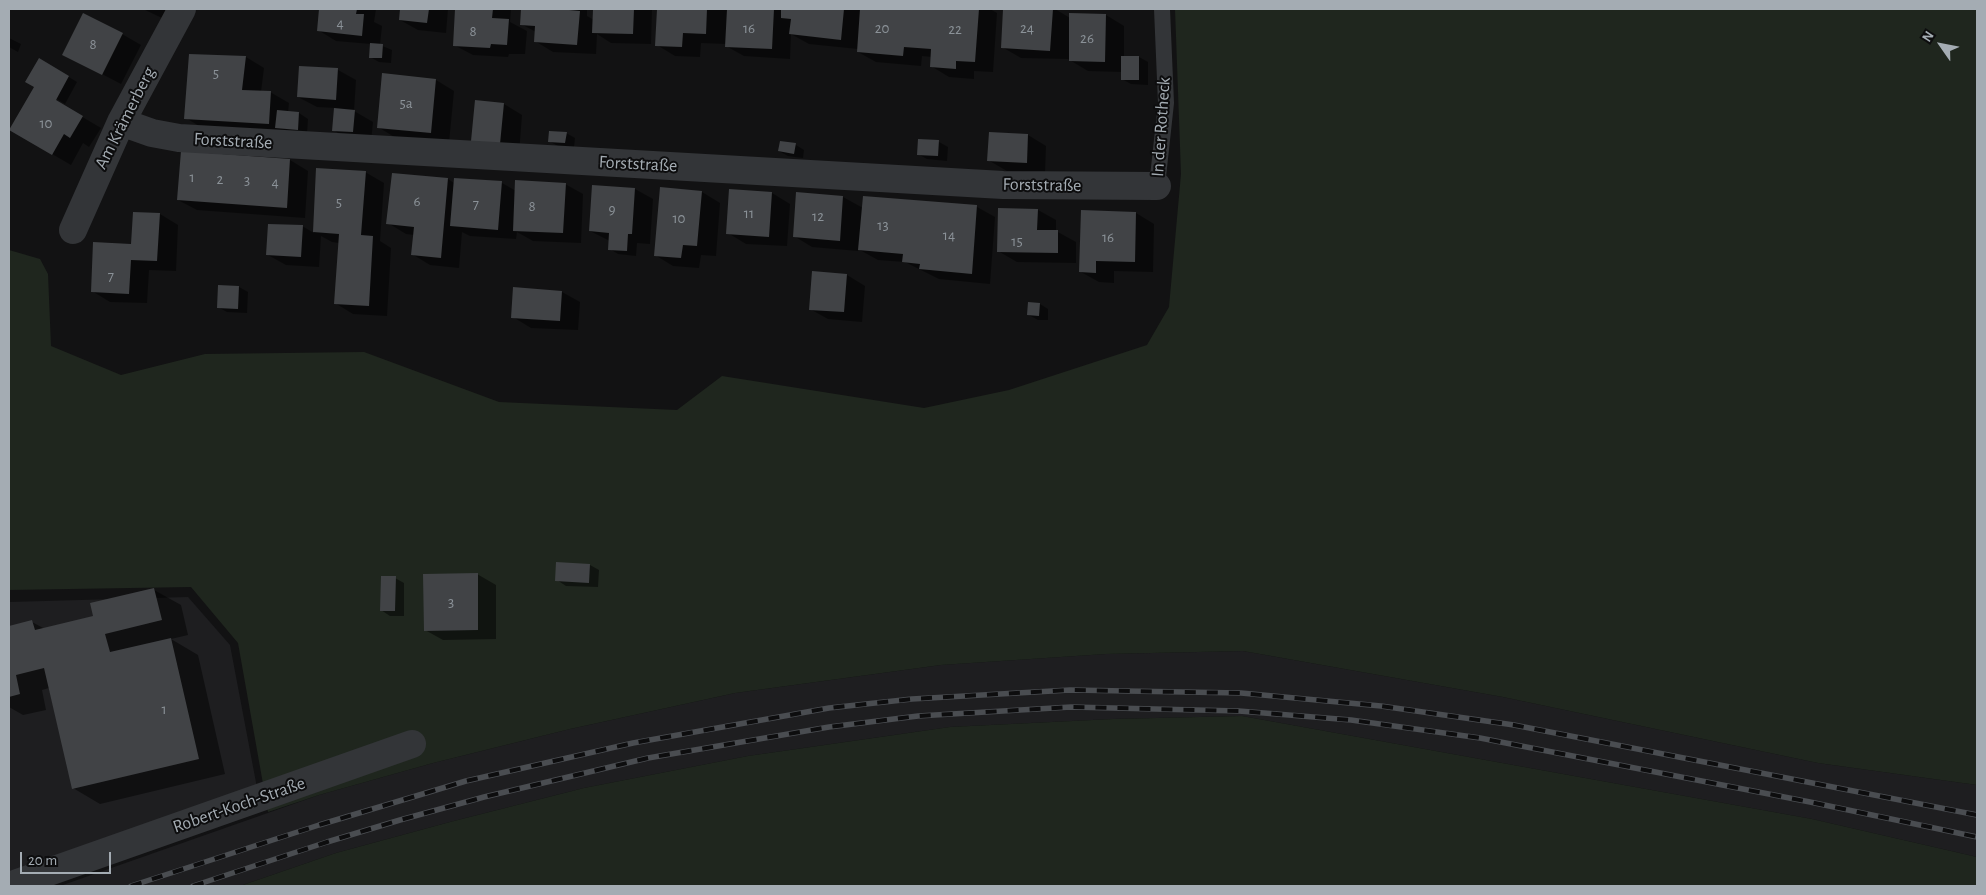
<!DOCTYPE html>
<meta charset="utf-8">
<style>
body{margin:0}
#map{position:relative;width:1986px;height:895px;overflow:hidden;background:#121213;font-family:"Alegreya Sans",sans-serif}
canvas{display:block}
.frame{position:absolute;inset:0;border:10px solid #a4acb3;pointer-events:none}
.north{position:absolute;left:1916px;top:20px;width:50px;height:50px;-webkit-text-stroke:4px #0d0d0e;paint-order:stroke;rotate:303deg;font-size:14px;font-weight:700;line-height:20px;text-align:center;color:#a4acb3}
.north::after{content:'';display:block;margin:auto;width:18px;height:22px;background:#a4acb3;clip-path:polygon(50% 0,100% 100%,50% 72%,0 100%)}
.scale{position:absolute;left:20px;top:852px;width:91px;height:22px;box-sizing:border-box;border:2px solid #a4acb3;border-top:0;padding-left:6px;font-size:15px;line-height:18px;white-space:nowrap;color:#a4acb3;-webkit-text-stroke:4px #0d0d0e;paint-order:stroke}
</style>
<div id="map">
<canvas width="1986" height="895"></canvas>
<div class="frame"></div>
<div class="north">N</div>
<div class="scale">20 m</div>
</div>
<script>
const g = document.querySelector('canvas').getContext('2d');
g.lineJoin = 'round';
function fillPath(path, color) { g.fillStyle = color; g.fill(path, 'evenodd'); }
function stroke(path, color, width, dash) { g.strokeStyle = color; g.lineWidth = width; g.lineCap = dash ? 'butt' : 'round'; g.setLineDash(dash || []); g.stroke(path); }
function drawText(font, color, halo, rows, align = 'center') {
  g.font = font + ' "Alegreya Sans",sans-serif'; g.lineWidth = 4; g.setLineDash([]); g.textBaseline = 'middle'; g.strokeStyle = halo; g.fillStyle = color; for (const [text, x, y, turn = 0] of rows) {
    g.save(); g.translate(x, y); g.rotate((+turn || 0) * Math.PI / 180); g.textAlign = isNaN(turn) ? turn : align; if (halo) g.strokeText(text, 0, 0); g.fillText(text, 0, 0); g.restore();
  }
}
fillPath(new Path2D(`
 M 188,597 L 230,645 L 258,793 L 9,877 L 9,602 Z
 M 1243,651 L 1503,697 L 1818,763 L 1977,785 L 1977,857 L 1812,819 L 1242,716 L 1113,719 L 950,727 L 748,756 L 584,788 L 450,822 L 336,853 L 240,886 L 60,886 L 319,795 L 433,763 L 570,729 L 735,693 L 941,665 L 1106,654 Z`), '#1e1e20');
fillPath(new Path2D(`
 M 1175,9 L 1977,9 L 1977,785 L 1818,763 L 1503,697 L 1243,651 L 1106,654 L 941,665 L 735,693 L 570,729 L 433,763 L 319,795 L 268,812 L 238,643 L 191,587 L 9,590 L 9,250 L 40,259 L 48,274 L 51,346 L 121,375 L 205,354 L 364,352 L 499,402 L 677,410 L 722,376 L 924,408 L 1009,390 L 1147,345 L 1169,307 L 1181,174 Z
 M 1242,716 L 1812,819 L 1977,857 L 1977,886 L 240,886 L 336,853 L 450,822 L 584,788 L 748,756 L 950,727 L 1113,719 Z`), '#1f261e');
fillPath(new Path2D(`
 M 143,9 L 166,9 L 162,18 Z
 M 320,9 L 376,9 L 374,22 L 382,26 L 380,45 L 392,50 L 391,63 L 379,62 L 370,57 L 371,44 L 336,41 L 318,30 Z
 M 398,9 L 448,9 L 446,33 L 418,30 L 400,20 L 401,10 Z
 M 457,9 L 511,9 L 510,22 L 527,31 L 525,54 L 509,54 L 508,57 L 473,55 L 454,45 Z
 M 522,9 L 587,9 L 587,16 L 594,20 L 594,9 L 652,9 L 651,44 L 611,43 L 597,34 L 596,54 L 553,52 L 535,41 L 536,32 L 521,24 Z
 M 659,9 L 990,9 L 997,13 L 993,72 L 974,71 L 974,79 L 949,77 L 931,66 L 932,57 L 922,56 L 921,66 L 876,62 L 858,52 L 858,49 L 809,44 L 791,34 L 790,59 L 744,56 L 726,46 L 726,44 L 701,43 L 700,57 L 675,56 L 657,45 Z
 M 1005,9 L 1055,9 L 1070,18 L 1106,15 L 1124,26 L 1124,57 L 1139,57 L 1148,62 L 1148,85 L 1131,84 L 1122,79 L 1122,72 L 1088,71 L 1068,59 L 1021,58 L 1002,47 Z
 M 122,34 L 141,45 L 121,84 L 81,63 Z
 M 9,38 L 21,44 L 18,52 L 9,47 Z
 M 190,55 L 246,57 L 264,68 L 261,92 L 270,92 L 289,103 L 288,112 L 299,113 L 308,119 L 307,134 L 204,129 L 186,118 Z
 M 39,59 L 77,82 L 65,104 L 27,81 Z
 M 300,67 L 338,70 L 356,80 L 354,111 L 373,122 L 371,142 L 351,140 L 333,130 L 336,108 L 317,107 L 298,97 Z
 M 436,80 L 454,91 L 449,143 L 396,138 L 378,127 Z
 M 35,89 L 101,128 L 89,147 L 83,143 L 71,165 L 11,130 Z
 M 476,102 L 504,104 L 522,115 L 519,154 L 491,151 Z
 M 566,133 L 575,138 L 574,147 L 558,146 L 549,141 Z
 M 990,133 L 1028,135 L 1046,146 L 1045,173 L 1007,171 L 988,160 Z
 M 939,142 L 948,147 L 947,161 L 927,159 L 918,154 Z
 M 796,145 L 804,150 L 803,158 L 788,156 L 779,151 Z
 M 290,160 L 308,171 L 305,218 L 197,210 L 178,200 Z
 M 318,169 L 365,172 L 384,183 L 380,241 L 391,248 L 387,316 L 353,314 L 335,303 L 339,243 L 332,242 L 321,236 L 319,267 L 286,265 L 268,255 L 302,226 L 314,233 Z
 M 448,179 L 454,183 L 502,183 L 516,191 L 565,184 L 583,194 L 581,243 L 533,241 L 517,232 L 516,239 L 470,236 L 462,232 L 459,268 L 430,265 L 412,254 L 414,235 L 406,234 L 388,223 Z
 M 635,189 L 653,199 L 650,244 L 637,243 L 636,256 L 618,254 L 610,249 L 610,241 L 590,231 Z
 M 661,189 L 702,192 L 720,203 L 716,256 L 701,255 L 699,268 L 673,266 L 655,255 Z
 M 772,193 L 790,204 L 787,246 L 746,244 L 728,233 Z
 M 843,197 L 863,208 L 864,197 L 977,207 L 995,217 L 990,284 L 939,279 L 905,262 L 878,260 L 858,249 L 858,251 L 812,247 L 794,236 Z
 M 1038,210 L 1056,220 L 1056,231 L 1076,242 L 1076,263 L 1017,262 L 998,251 Z
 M 1136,213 L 1154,224 L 1153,272 L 1114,271 L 1114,283 L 1099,282 L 1081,272 Z
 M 160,214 L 178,225 L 176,271 L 149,270 L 147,303 L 110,302 L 92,291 Z
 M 847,275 L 865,286 L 862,322 L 828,319 L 810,309 Z
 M 239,287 L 248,292 L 247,313 L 227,312 L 218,307 Z
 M 562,292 L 580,302 L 578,330 L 531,328 L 513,317 Z
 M 1040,304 L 1048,309 L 1048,320 L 1038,320 L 1029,315 Z
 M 590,565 L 599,570 L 598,587 L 566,586 L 557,580 Z
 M 477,574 L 496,585 L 496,639 L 443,640 L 425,630 Z
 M 395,578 L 404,583 L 404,616 L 390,616 L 381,610 Z
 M 154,590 L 181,605 L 188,635 L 171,639 L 198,655 L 225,774 L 100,804 L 73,788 L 49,688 L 42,690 L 46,710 L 23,715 L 9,707 L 9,627 L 32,622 L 45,629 L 95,617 Z`), '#0007');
fillPath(new Path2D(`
 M 319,9 L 357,9 L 356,14 L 364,14 L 362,36 L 317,31 Z
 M 400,9 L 429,9 L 427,23 L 399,20 Z
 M 455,9 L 493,9 L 492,18 L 509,19 L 507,45 L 491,44 L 490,48 L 453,46 Z
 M 521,9 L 569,9 L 569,10 L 580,11 L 577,45 L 534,42 L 535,26 L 520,25 Z
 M 593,9 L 634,9 L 633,34 L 592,33 Z
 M 657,9 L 707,9 L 706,34 L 683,33 L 682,47 L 655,46 Z
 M 727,9 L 774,9 L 772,49 L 725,47 Z
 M 781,9 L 844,9 L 841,40 L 789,34 L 791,19 L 781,18 Z
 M 860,9 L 979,9 L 975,62 L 956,61 L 956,69 L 930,67 L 931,49 L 904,47 L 903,56 L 857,52 Z
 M 1003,9 L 1053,9 L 1050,51 L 1001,48 Z
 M 83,13 L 123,33 L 102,75 L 62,55 Z
 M 1069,13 L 1106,14 L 1105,62 L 1069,61 Z
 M 370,43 L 383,44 L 382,58 L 369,58 Z
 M 189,54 L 246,56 L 242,90 L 271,91 L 269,124 L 184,119 Z
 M 1121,56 L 1139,56 L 1139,80 L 1121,80 Z
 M 39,58 L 69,76 L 56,100 L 83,116 L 70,138 L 64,134 L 52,155 L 9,130 L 34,87 L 25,82 Z
 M 299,66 L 338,68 L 336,100 L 297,97 Z
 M 382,73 L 436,79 L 431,133 L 377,128 Z
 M 475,100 L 504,103 L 500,144 L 471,141 Z
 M 334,108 L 355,110 L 353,132 L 332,131 Z
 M 277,110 L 299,112 L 298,130 L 275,128 Z
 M 549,131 L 567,132 L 565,143 L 548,142 Z
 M 989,132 L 1028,134 L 1027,163 L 987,161 Z
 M 918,139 L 939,140 L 938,156 L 917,155 Z
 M 780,141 L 796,143 L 794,154 L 778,151 Z
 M 181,151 L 290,159 L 287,208 L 177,200 Z
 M 316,168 L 366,171 L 361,235 L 373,236 L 369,306 L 334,304 L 339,234 L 313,232 Z
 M 392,173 L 448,178 L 441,258 L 411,255 L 414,227 L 386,224 Z
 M 454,178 L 502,181 L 498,230 L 450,226 Z
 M 515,180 L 566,183 L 563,233 L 513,231 Z
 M 592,185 L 635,188 L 632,234 L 628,234 L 627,251 L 608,250 L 609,233 L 589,231 Z
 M 660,187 L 702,191 L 697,246 L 683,245 L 681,258 L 654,256 Z
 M 729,189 L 772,192 L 769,237 L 726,234 Z
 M 796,192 L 843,196 L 840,241 L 793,237 Z
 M 863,196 L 977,205 L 972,274 L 919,269 L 920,264 L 902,262 L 903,254 L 858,250 Z
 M 998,208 L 1038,209 L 1037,230 L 1058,230 L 1058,253 L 997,252 Z
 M 1081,210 L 1136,212 L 1135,262 L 1096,261 L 1096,273 L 1079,272 Z
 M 133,212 L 160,213 L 157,261 L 131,260 L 129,294 L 91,292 L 93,242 L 131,244 Z
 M 268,224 L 303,225 L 301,257 L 266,255 Z
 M 812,271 L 847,274 L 844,312 L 809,310 Z
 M 218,285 L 239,286 L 238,309 L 217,308 Z
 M 513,287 L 562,291 L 560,321 L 511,318 Z
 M 1028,302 L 1040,303 L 1039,316 L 1027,315 Z
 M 556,562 L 590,564 L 589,583 L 555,581 Z
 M 478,573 L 478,630 L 424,631 L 423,574 Z
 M 381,576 L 396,576 L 395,611 L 380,611 Z
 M 154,588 L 162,620 L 105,634 L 110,652 L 171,638 L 199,759 L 72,789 L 44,668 L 16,675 L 20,694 L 9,697 L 9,626 L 32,620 L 35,630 L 93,616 L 90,603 Z`), '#414346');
stroke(new Path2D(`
 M 1157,186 L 1166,103 L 1162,9`), '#333538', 16);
stroke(new Path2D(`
 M 121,122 L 152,133 L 179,138 L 1003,185 L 1157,186
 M 73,230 L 121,122 L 182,9
 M 9,886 L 412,744`), '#333538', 28);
const rail = new Path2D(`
 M 131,886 L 319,825 L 466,781 L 633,743 L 829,708 L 912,699 L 1070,690 L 1241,693 L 1381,706 L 1514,725 L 1977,815
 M 193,886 L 327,842 L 400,820 L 484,797 L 648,758 L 829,727 L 918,716 L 1071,707 L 1239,711 L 1351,720 L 1480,738 L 1810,802 L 1977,837`);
stroke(rail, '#4a4d51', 5.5);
stroke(rail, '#0d0d0e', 4, [11]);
drawText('15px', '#8b9298', null, [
 ["4",340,23],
 ["16",749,28],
 ["20",882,28],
 ["24",1027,28],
 ["22",955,29],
 ["8",473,31],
 ["26",1087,38],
 ["8",93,44],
 ["5",216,73],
 ["5a",406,103],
 ["10",46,123],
 ["1",192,177],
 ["2",220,179],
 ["3",247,180],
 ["4",275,182],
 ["6",417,201],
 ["5",339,202],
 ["7",476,204],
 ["8",532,206],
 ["9",612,209],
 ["11",749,213],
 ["12",818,216],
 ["10",679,218],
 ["13",883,225],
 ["14",949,235],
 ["16",1108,237],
 ["15",1017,241],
 ["7",111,276],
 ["3",451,602],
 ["1",164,709]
]);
drawText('18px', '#a4acb3', '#0d0d0e', [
 ["Am Krämerberg",125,118,-63],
 ["In der Rotheck",1161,127,-86],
 ["Forststraße",233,141,3],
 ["Forststraße",638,164,3],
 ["Forststraße",1042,185,1],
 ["Robert-Koch-Straße",239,805,-19]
]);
</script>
